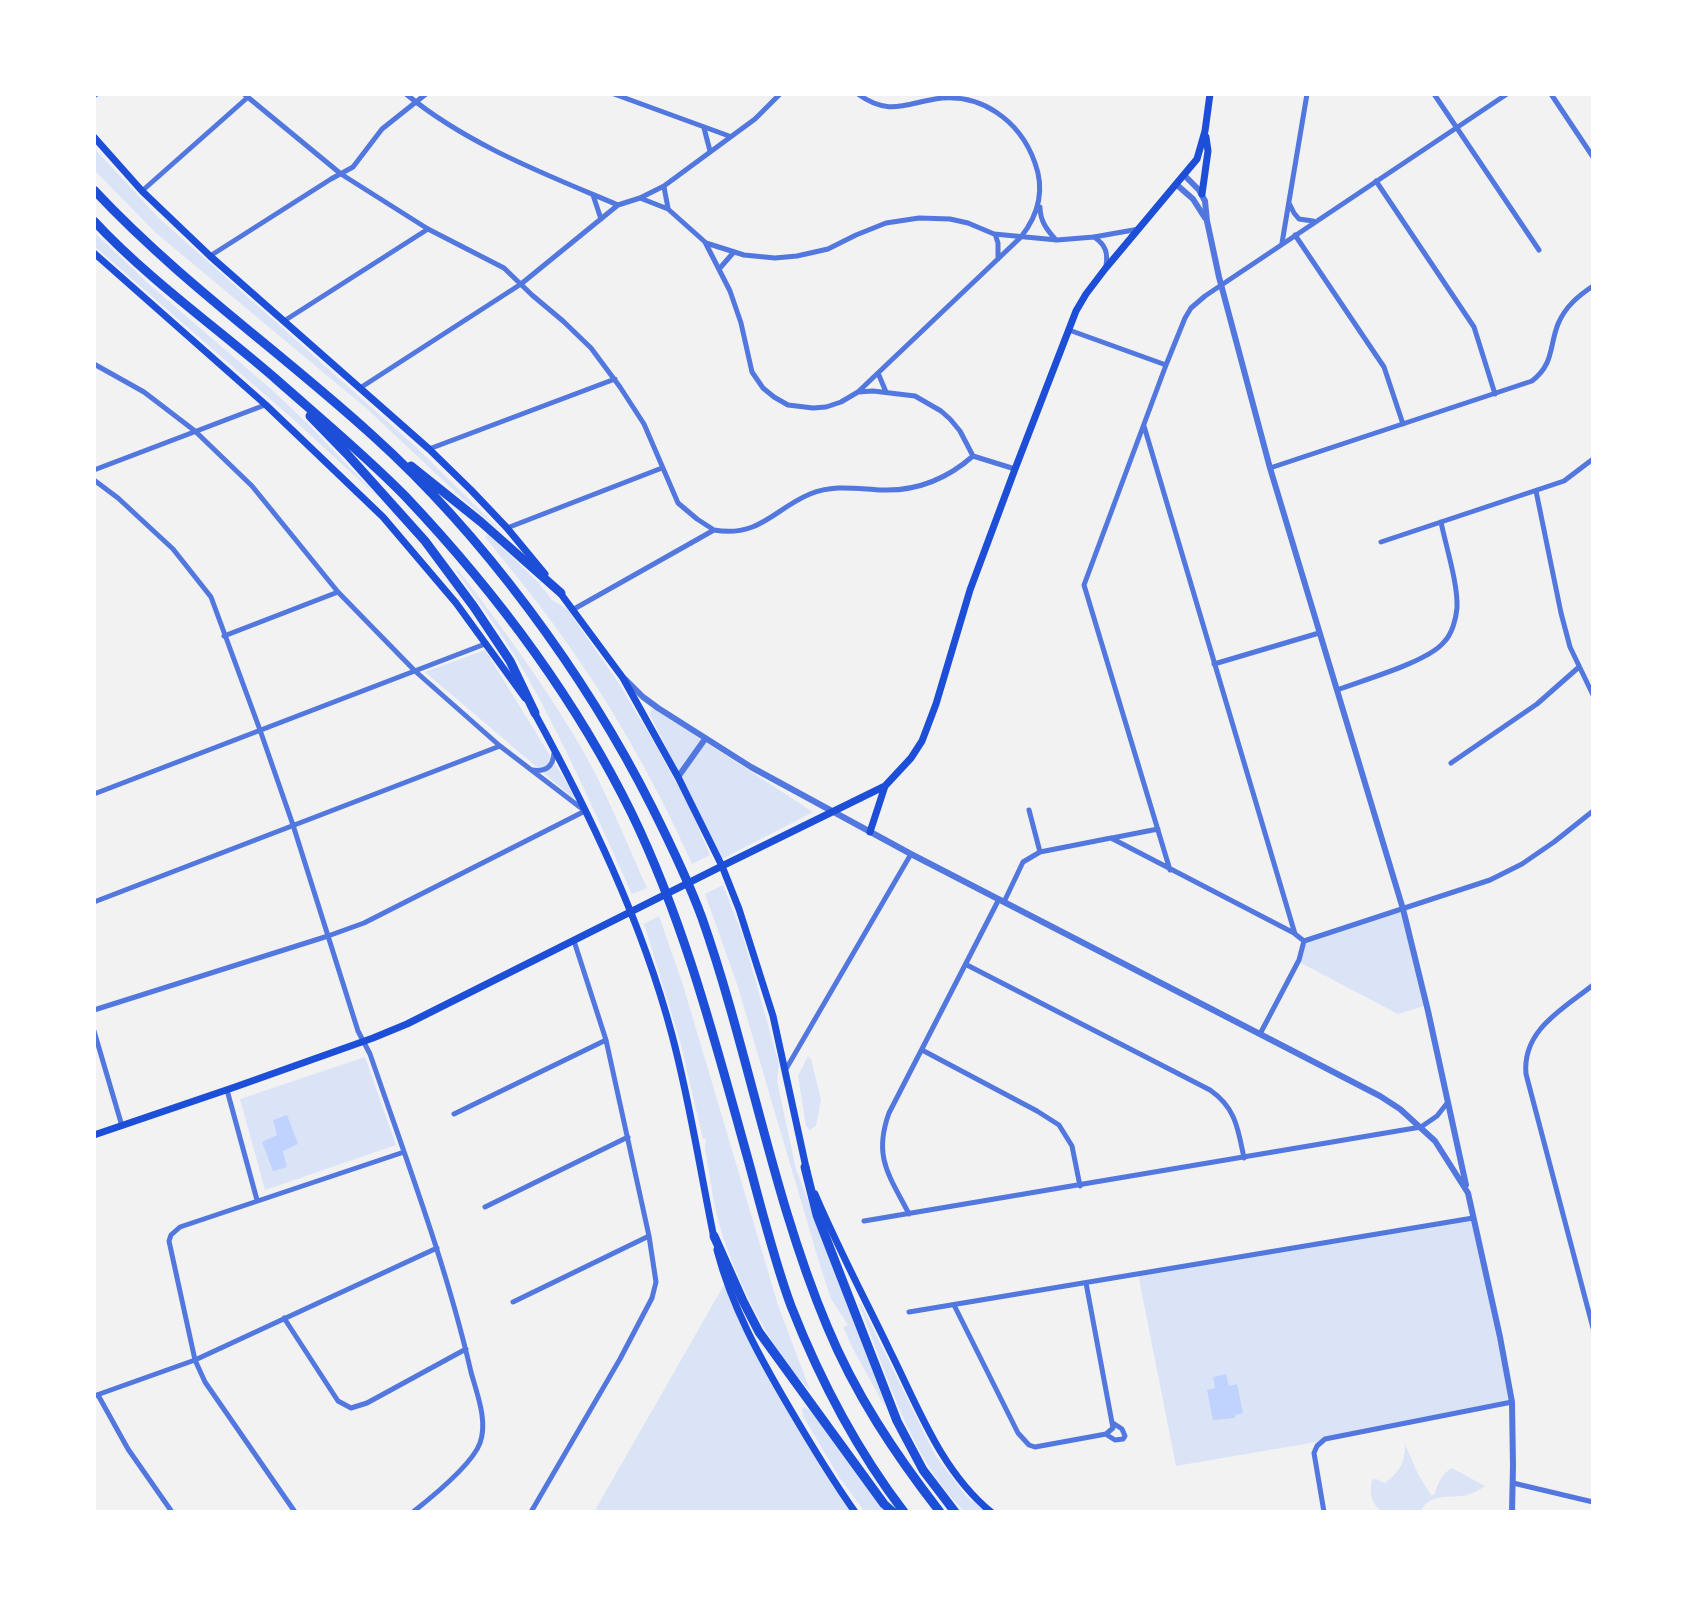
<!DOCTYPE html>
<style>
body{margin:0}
#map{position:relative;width:1687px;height:1606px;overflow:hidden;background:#f2f2f2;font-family:Inter,sans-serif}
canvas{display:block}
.frame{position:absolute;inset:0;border:96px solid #fff;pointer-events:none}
</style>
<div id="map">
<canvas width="1687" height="1606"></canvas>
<div class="frame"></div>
</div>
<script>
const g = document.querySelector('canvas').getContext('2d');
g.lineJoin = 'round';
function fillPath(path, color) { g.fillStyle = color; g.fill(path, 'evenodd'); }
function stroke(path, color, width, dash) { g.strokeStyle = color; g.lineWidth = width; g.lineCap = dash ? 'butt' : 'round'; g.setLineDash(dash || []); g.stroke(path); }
fillPath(new Path2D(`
 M 94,148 L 158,217 L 416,447 L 505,535 L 465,501 L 366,408 L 156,233 L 94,170 Z
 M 94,232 L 151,286 L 271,389 L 308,424 L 381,500 L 293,419 L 94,246 Z
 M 488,534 L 537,581 L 552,600 L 567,609 L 618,682 L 655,744 L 689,806 L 710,855 L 692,864 C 655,781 610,702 557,629 C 534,597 509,567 485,537 Z
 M 458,570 C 501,625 542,682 578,742 C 605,788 625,839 647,888 L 632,894 C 599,822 567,748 528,678 C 507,641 482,606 456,571 Z
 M 485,650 L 575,796 L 573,798 L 425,672 Z
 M 653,708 L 813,812 L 722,859 L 649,713 Z
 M 723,885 L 743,936 L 779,1064 L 777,1081 L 796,1169 L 885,1404 L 884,1405 L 853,1349 L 843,1327 L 848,1325 L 831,1299 L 819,1262 L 737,984 L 705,894 Z
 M 1402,911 L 1424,1006 L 1398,1014 L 1301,963 L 1306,942 Z
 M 659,916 L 683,985 L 778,1305 L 810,1390 C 771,1352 730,1269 717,1216 C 712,1195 709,1172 705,1149 L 706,1139 L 703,1139 L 680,1041 L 644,924 Z
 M 808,1056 L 811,1059 L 821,1100 L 816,1126 L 810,1130 L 806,1126 L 798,1076 Z
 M 365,1057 L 396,1145 L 265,1190 L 240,1099 Z
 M 1474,1217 L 1512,1402 L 1322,1441 L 1176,1466 L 1138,1274 Z
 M 725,1283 L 748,1338 L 853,1512 L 594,1512 Z
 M 859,1304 L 861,1304 L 935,1455 L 966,1496 L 986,1512 L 965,1512 C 911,1461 886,1372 859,1304 Z
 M 804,1407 L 812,1412 L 886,1512 L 865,1512 L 839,1477 L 803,1416 L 802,1409 Z
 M 1405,1444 L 1418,1474 L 1431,1495 L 1434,1495 C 1438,1484 1441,1474 1452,1468 L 1485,1486 C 1480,1490 1474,1493 1467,1495 C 1451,1499 1428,1492 1421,1512 L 1382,1511 C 1371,1505 1369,1492 1372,1480 L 1376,1479 L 1385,1483 C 1400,1471 1405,1463 1405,1444 Z`), '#dbe4f7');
fillPath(new Path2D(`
 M 287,1115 L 298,1144 L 283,1151 L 287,1167 L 273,1171 L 262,1142 L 277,1135 L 273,1120 Z
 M 1226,1374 L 1229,1386 L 1237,1384 L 1243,1413 L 1235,1415 L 1235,1418 L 1213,1420 L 1207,1390 L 1215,1388 L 1213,1377 Z`), '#bfd3fe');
stroke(new Path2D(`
 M 244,94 L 341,174 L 428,229 L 504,268 L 532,295 L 563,321 L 591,348 L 620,387 L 644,424 L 678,503 L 697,519 L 714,530
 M 406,94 C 468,145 545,174 618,205
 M 614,94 L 729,136
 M 858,94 C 888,116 905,104 935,99 C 980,92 1020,120 1035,163 C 1045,190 1039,214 1021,237 L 859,391
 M 1434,94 L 1539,250
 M 1551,94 L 1593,157
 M 704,128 L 710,151
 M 1376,181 L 1474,327 L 1495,394
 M 664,187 L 668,208
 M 142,191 L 247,98
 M 593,195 L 601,219
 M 640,198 L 668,209 L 705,242 L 730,291 L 741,323 L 752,372 L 763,388 L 774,397 L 788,405 L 813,408 L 826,407 L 841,402 L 858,392 L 873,391 L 915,396 L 941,411 L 950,419 L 960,431 L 973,456 L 1015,469
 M 1289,203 L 1294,213 L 1299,219 L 1313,221
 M 1040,207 C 1040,221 1047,230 1056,240
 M 995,234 L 998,243 L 998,259
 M 1295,235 L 1384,367 L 1403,424
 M 1094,237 C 1106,245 1108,253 1106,266
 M 706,243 L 744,255 L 775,258 L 797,256 L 828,249 L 856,235 L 886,223 L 919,218 L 950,219 L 968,223 L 994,234 L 1057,240 L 1094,237 L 1139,229
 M 1282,243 L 1307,94
 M 210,256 L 331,179 L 353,167 L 382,129 L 426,94
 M 720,268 L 733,253
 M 284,321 L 428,229
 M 1069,330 L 1166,365
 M 94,364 L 144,392 L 195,431 L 252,486 L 338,592 L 415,671 L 500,746 L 585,811 L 364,923 L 328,936 L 94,1010
 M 878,373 L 886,392
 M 360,388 L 521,284 L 618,205 L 640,198 L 664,186 L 755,119 L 780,94
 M 1144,426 L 1295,934 L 1304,941
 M 429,449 L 615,379
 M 1270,468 L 1532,381 C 1554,364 1549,347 1558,324 C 1565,307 1578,296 1593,286
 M 94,470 L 265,405
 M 94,480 L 118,498 L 173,549 L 211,597 L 260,730 L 293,825 L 358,1031 L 370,1054 C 406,1159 446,1264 471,1372 C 477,1394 488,1421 480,1443 C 472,1465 432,1497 413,1512
 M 1536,491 L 1561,613 L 1570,647 L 1593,695
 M 507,528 L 662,468
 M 1381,542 L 1564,481 L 1593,459
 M 574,609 L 714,530 C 759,538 774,509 810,494 C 834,484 857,489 883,490 C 917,491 948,478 973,456
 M 224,636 L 338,592
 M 1214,664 L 1319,633
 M 1337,690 C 1363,680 1428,662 1444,642 C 1452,634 1456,619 1457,608 C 1458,583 1446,547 1441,522
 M 1451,763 L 1537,704 L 1579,667
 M 532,770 C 546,772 553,767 554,753
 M 94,794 L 485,644
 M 1029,810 L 1040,852
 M 1112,838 L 1158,829
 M 1170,870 L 1084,585 L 1166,365 L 1185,318 L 1191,308 L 1205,296 L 1507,94
 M 94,902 L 500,746
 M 1004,902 L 1023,862 L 1040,852 L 1111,838 L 1294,933
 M 1304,941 L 1490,880 L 1522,864 L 1554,842 L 1593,811
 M 967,965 L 1210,1090 C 1236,1108 1238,1129 1244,1158
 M 1593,985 C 1563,1009 1522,1030 1526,1074 L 1593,1328
 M 94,1031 L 122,1126
 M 1260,1034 L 1299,960 L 1304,941
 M 922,1050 L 1037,1111 L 1059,1125 L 1072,1146 L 1080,1186
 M 786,1069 L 911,854
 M 227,1090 L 257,1200
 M 454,1114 L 606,1040
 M 485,1207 L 628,1137
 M 909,1214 C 889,1175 873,1157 889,1113 L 999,899
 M 864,1221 L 1421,1127 L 1437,1116 L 1448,1102
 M 513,1302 L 649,1236
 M 954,1305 L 1018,1433 L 1029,1445 L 1035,1447 L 1106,1434 L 1113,1428 L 1086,1283
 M 909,1312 L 1473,1218
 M 284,1318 L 338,1401 L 351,1408 L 367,1403 L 466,1349
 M 98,1395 L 128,1449 L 172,1512
 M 94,1396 L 195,1360 L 437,1248
 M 1107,1435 L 1115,1440 L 1123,1439 L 1125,1436 L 1122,1429 L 1113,1423
 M 1513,1483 L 1593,1502
 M 295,1512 L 205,1382 L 195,1360 L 169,1241 L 171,1235 L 180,1227 L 404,1152
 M 531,1512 L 620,1359 L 652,1298 L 656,1282 L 649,1236 L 606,1040 L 574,941
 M 1324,1512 L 1314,1453 L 1317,1446 L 1325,1439 L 1512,1402`), '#5277de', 5);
stroke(new Path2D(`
 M 94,95 L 96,94
 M 1185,176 L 1199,190 L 1205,201 L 1207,221 L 1219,277 L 1270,468 L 1403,909 L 1428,1011 L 1466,1185
 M 1177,185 L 1193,199 L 1205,218
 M 626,680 L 643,697 L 658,708 L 751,767 L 911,854 L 1380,1096 L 1400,1109 L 1435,1141 L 1468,1193 L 1500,1337 L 1512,1402 L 1513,1466 L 1512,1512
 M 678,777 L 705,739`), '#5277de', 6);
stroke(new Path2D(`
 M 94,137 L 142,191 L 210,256 L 429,449 L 471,490 L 507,528 L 545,574
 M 1202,194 L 1208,151 L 1206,137
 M 94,253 L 266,405 L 383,517 L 456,603 L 525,698
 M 558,590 L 623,678 L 678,777 L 722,866 L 739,909 L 773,1016 L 807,1172
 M 534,712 C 590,814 642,922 672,1035 C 690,1102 700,1170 714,1238
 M 870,832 L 885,786
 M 94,1135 L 235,1087 L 373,1038 L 407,1024 L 722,866 L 885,786 L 911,758 L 922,741 L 936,704 L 970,590 L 1015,469 L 1076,311 L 1086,294 L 1105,269 L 1197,159 L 1205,131 L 1210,94
 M 815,1194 C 838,1248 865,1299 890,1351 C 918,1407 941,1471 991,1512
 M 717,1250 C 732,1307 759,1356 789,1407 C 810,1443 831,1478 855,1512`), '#1d4ed8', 7);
stroke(new Path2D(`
 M 94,190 C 179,281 281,352 372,435 C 483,535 585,674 652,807 C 670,843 688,880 702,918 C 749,1052 772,1195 827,1326 C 855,1394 895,1454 940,1512
 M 94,221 C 149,280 216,327 277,380 C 320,418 365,455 405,496 C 494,590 575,698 632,814 C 686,926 716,1045 749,1163 C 762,1211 774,1260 791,1306 C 820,1380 856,1449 904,1512
 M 310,416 L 347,454 L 425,541 L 474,607 L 510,661 L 535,713
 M 411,466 L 481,522 L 561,593
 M 805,1167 L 817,1215 L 897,1421 L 923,1470 L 955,1512
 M 714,1236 L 743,1301 L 759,1332 L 884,1504 L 893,1512`), '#1d4ed8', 9);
</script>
